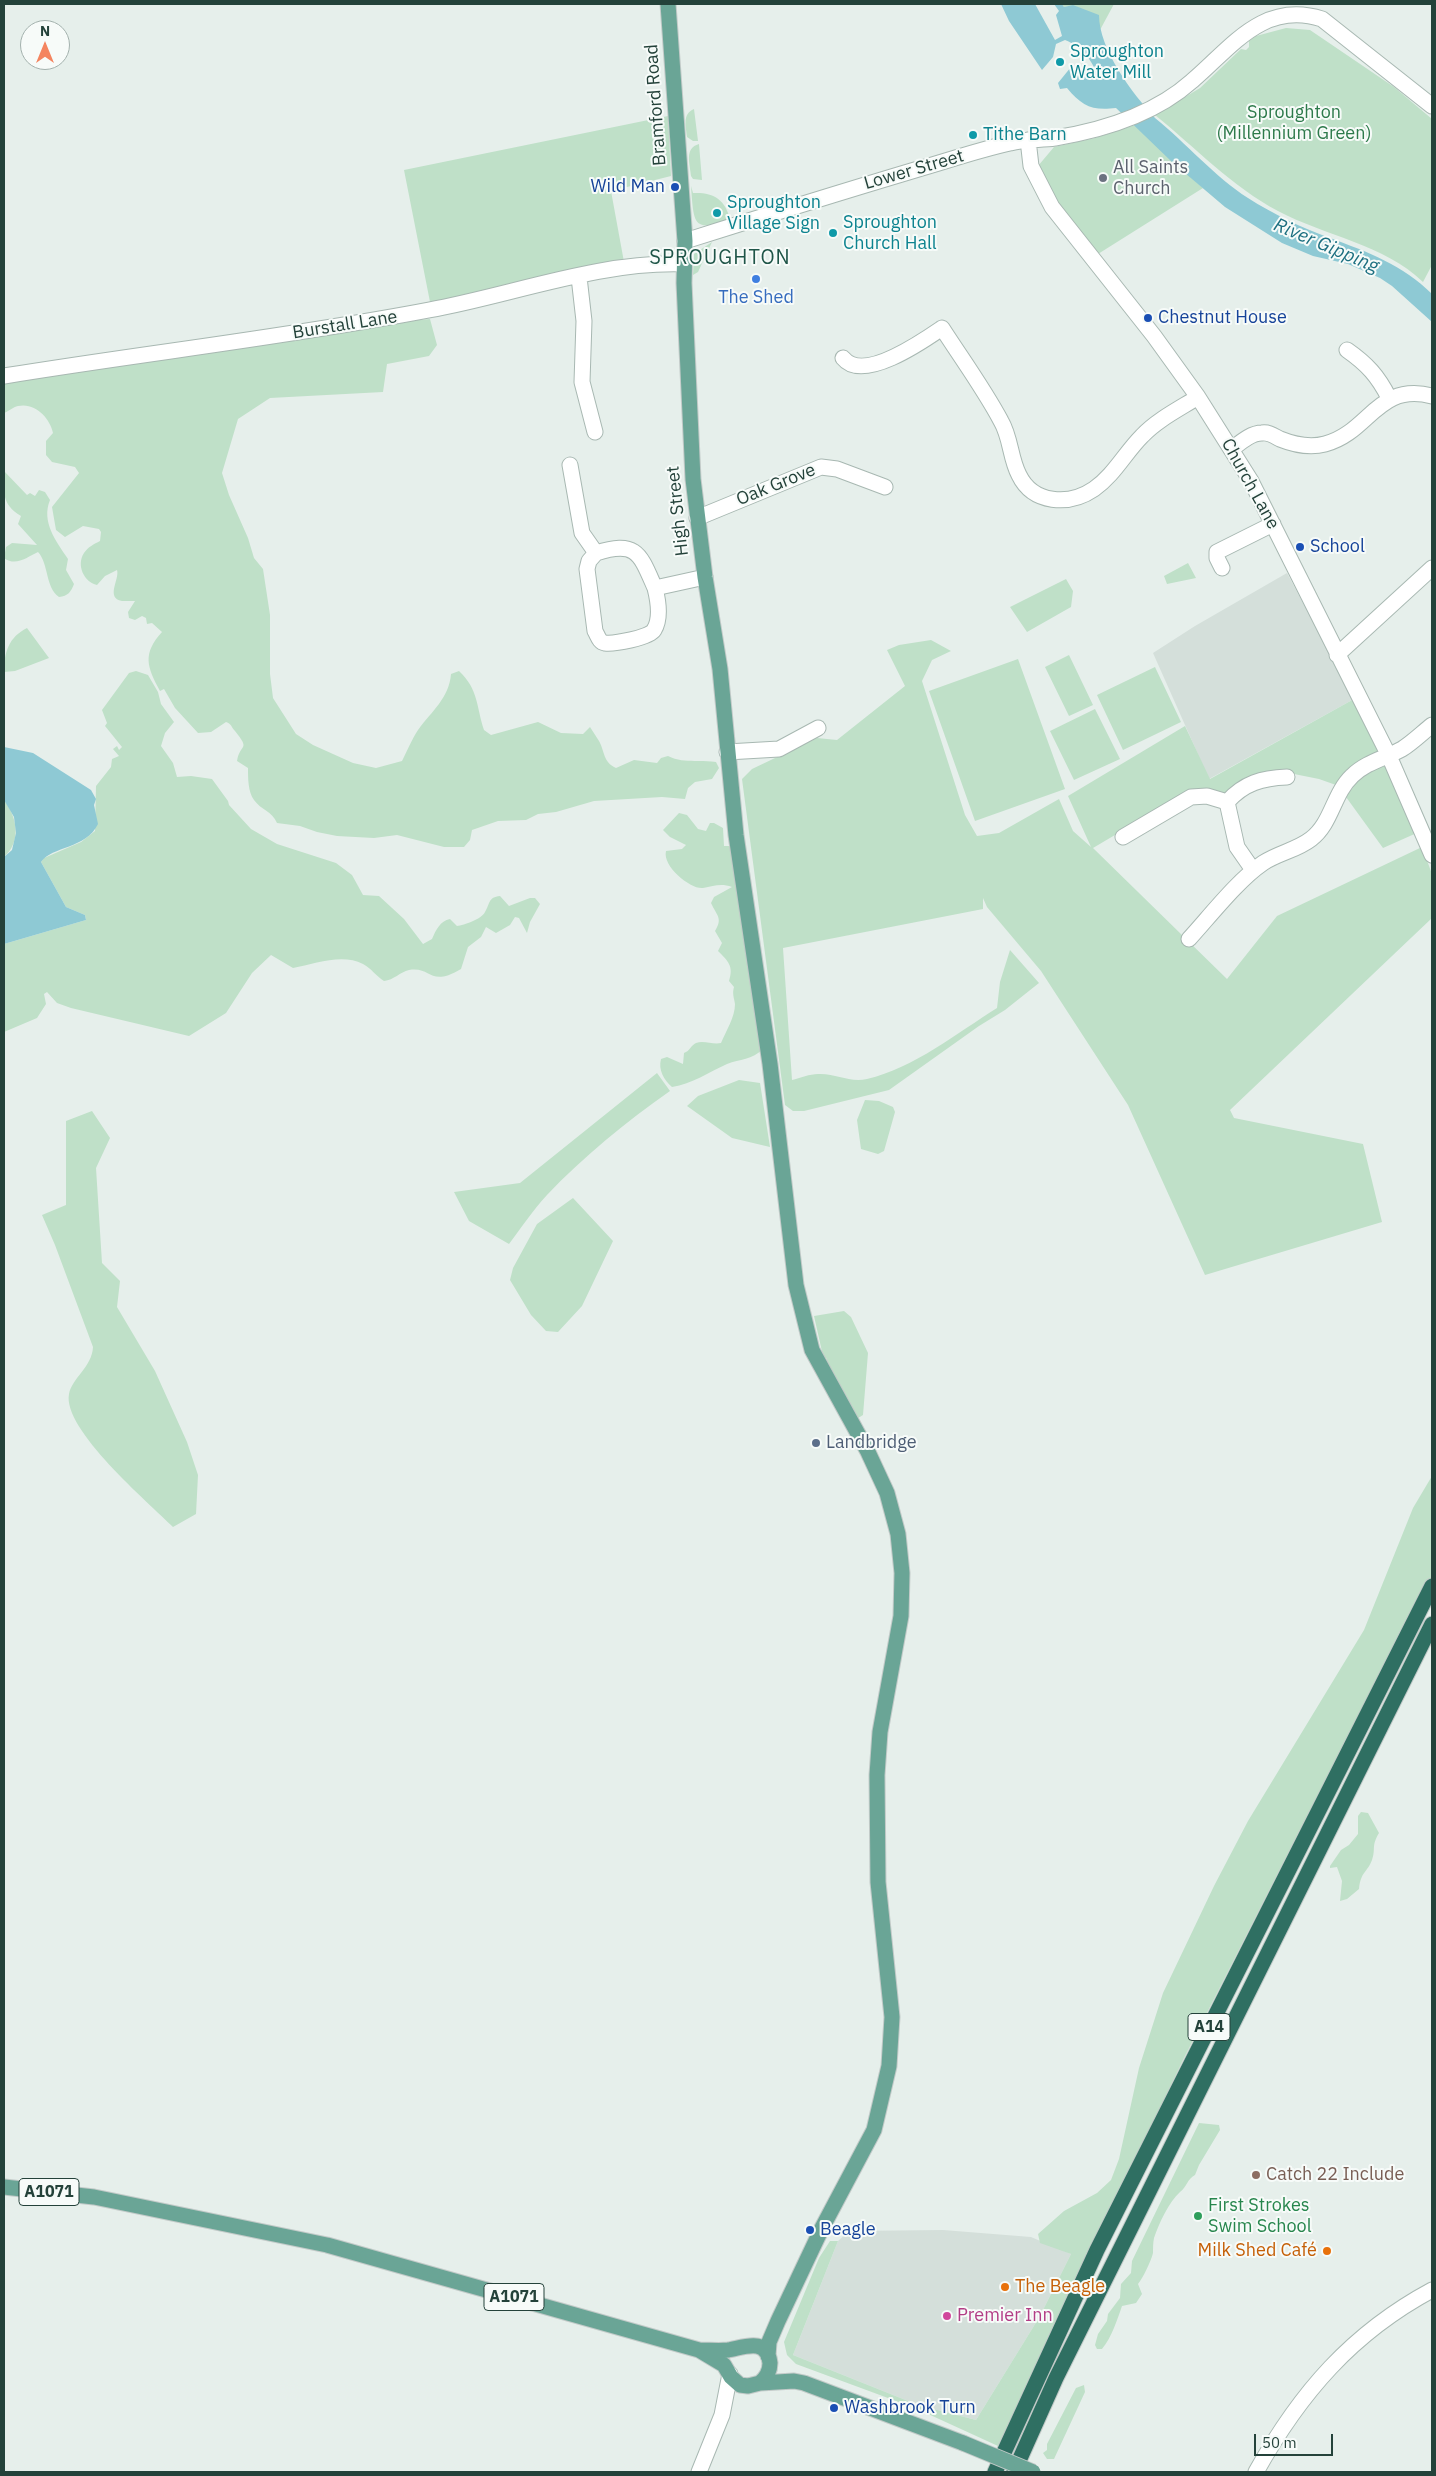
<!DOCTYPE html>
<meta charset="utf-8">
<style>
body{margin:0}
#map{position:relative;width:1436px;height:2476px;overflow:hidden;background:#e6efeb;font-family:"IBM Plex Sans",sans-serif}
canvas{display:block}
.frame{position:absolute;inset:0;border:5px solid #24423a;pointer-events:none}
.north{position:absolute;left:20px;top:20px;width:50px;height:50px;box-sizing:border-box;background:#f7fbf9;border:1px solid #a3b1ad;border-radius:50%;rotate:0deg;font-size:14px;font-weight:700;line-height:20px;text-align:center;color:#24423a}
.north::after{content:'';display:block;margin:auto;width:18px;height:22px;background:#f4845f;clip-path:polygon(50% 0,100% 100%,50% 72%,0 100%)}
.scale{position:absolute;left:1254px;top:2434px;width:79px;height:22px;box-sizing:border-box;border:2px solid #24423a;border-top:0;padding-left:6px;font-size:15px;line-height:18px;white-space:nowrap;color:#24423a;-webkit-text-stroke:4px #f7fbf9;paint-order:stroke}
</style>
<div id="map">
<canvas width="1436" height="2476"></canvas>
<div class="frame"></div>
<div class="north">N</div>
<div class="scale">50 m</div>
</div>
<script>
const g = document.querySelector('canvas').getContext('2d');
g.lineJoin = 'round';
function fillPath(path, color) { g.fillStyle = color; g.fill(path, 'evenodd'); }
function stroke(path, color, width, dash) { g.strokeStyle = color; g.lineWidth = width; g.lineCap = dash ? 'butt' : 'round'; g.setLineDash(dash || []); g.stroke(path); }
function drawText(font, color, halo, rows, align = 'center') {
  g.font = font + ' "IBM Plex Sans",sans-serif'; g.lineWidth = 4; g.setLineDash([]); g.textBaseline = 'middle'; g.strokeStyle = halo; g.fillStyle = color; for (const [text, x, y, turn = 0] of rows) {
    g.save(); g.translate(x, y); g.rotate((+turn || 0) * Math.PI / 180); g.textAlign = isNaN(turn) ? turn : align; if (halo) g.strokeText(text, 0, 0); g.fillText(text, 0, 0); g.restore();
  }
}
fillPath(new Path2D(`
 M 1287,573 L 1354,699 L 1209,779 L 1153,653 L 1195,626 Z
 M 943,2230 L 1031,2237 L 1071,2254 L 1040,2316 L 976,2420 L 918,2405 L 793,2355 L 838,2241 L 849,2231 Z`), '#d4dfda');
fillPath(new Path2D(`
 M 1062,4 L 1114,4 L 1100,30 C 1091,15 1082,3 1064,7 Z
 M 1286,28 L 1310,30 L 1394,87 L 1432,119 L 1432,265 L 1423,282 C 1384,244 1325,236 1278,211 C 1231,186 1196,148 1155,115 L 1200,88 L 1241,49 L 1246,50 L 1249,47 L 1249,41 L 1256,36 Z
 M 694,109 L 698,141 L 693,141 L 687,137 C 686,126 682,114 694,109 Z
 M 668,116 L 671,176 L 611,191 L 624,262 L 431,307 L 404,170 Z
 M 1135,125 L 1203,188 L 1098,254 L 1050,196 L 1038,166 L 1054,147 L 1095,138 Z
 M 699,144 L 702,180 L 693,179 L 691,176 C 690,164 684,148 699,144 Z
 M 691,186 L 693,193 C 713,192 725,199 730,219 L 737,218 C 694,231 694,230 691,186 Z
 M 712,242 L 698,272 L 693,275 L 694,254 Z
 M 430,319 L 437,345 L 429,356 L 387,364 L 383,392 L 270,398 L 238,419 L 222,473 L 229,495 L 248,538 L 254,558 L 263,569 L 270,615 L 270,674 L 273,698 L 296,734 L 313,745 L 353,763 L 376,768 L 402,761 C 407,751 412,739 418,730 C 432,711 449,698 451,674 L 459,671 C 479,690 476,706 484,730 L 491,735 L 538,722 L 561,733 L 583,734 L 590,727 C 593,732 596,736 599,741 C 605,752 603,762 616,768 L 634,760 L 657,763 L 661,758 L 668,756 C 684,764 698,759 716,762 L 719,768 L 712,779 L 695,782 L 688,788 L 685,799 L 662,797 L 594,801 L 556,812 L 538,814 L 526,820 L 498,821 L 472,830 L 470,840 L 464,847 L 444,847 L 397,835 L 374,838 L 337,836 L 317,832 L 300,826 L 277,823 C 272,811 261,810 254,800 C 248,792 248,778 248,768 L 237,761 C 240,743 251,751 235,731 C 231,727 232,724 226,722 L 211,732 L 198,733 L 175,708 L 164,689 L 160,691 C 147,667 142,654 162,632 L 152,623 L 147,624 L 146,618 L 142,616 L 135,620 L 129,618 L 128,612 L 135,601 C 130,601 126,601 122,601 C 105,598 120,579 117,570 L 105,576 L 97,585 C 84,582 76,565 84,553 C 88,547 94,544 100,541 L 101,532 L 99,529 L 83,526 L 65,537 L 56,530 L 52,507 L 79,473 L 75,467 L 52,462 L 46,455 L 46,441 L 53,433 C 50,418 35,402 18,406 C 13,407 9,411 4,413 L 4,376 L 345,326 Z
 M 4,471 L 27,495 L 30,493 L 35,496 L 39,490 L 45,492 L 50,500 C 41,522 56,541 68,559 L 66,570 L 74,584 C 71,592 68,596 59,597 C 45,587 49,564 38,552 C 27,557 16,567 4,558 L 6,547 L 12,543 L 37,545 L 18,524 L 21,516 C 1,504 4,492 4,471 Z
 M 1188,563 L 1196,578 L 1167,584 L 1164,576 Z
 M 1066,579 L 1073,591 L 1071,607 L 1027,632 L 1010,607 Z
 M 27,628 L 49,658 L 15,671 L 4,672 C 4,652 9,637 27,628 Z
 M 931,640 L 951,651 L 932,660 L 922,681 L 965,815 L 977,836 L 999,833 L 1059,799 L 1073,831 L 1091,847 L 1068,796 L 1185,726 L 1210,779 L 1354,699 L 1380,752 L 1336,785 L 1319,779 L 1289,773 L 1225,794 L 1174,800 L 1093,848 L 1227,979 L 1277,916 L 1422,847 L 1432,874 L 1432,918 L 1230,1110 L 1234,1118 L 1363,1144 L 1382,1222 L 1205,1275 L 1128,1105 L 1041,971 L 987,907 L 983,898 L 983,909 L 783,948 L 792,1080 C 800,1078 810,1074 818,1074 C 836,1073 849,1083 867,1079 C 914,1068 957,1033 997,1008 L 1000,982 L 1010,950 L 1039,983 L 1005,1010 L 979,1026 L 889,1090 L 804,1111 L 793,1111 L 785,1105 L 742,779 L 752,769 L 817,738 L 837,740 L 905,686 L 887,650 L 899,645 Z
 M 1069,655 L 1093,705 L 1069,716 L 1045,667 Z
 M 1018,659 L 1065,789 L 975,821 L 929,691 Z
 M 1155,667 L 1181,722 L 1123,750 L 1097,695 Z
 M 136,671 L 148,675 L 158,692 L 161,704 L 174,722 L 165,733 L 161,746 L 173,763 L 177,777 L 191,776 L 212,779 L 228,801 L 229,805 L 251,829 L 277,844 L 336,863 L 352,875 L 363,895 L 379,896 L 404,919 L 423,944 L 432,939 C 436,930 440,921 450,919 L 457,926 C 464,925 482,919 485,912 C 490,904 488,897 500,896 L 509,906 L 530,898 L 535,898 L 540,904 L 530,922 L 527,933 L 519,918 L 515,917 L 510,925 L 496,933 L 486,927 L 481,937 L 468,947 L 461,969 C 429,988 432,966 409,970 C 400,972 394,980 384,981 C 376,976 371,968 363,964 C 342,953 315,964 293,968 L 271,955 L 252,973 L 226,1013 L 189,1036 L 71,1008 L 57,1003 L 47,992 L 44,994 L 46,1004 L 37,1018 L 4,1032 L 4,944 L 86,920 L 85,915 L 66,907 L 41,862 L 44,858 L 81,842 L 95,831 L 96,786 L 111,767 L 112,759 L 119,756 L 113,749 L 117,746 L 119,750 L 122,747 L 105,726 L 107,723 L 102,710 L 129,673 Z
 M 1095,709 L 1120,759 L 1074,780 L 1050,731 Z
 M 1382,766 L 1387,767 L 1419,832 L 1383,848 L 1346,797 L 1359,779 Z
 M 4,800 C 17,817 22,841 4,857 Z
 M 679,813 L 687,815 L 698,829 L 706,831 L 710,823 L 714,823 L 723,828 L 724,846 L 729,846 L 731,840 L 763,1049 C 752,1060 740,1059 727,1064 C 709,1072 692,1084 672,1087 C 664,1080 658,1070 661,1059 L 667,1057 L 683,1064 L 684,1053 C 690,1051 691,1045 696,1043 C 704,1040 713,1045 721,1043 C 726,1031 735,1017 735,1004 C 734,997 732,994 734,987 L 729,981 C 734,966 728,961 718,951 L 722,943 L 715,931 C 723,918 717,916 711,903 L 714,897 L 732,887 C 721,883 714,886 703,888 C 692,890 662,867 666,851 L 682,849 L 686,845 L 670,837 L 663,830 Z
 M 657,1073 L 670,1091 C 626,1122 584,1156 547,1195 C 533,1210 521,1228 509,1244 L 469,1221 L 454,1192 L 520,1183 Z
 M 739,1080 L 760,1083 L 770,1147 L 732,1138 L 687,1106 L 698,1096 Z
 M 865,1100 L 879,1101 L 893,1107 L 895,1112 L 884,1151 L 878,1154 L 861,1149 L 857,1120 Z
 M 92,1111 L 110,1138 L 96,1168 L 102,1263 L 120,1281 L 117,1307 L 155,1371 L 187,1442 L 198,1475 L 196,1514 L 173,1527 C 149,1503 62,1429 69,1394 C 72,1378 92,1367 93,1347 L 55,1245 L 42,1215 L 66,1205 L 66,1121 Z
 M 573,1198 L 613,1241 L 582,1306 L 558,1332 L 546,1331 L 531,1315 L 510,1280 L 513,1268 L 537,1224 Z
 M 844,1311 L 851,1317 L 868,1353 L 863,1415 L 855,1420 L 825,1363 L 827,1359 L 823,1356 L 814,1316 Z
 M 1432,1476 L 1432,1577 L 1347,1737 L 1184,2058 L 998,2446 L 915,2408 L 796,2364 L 787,2355 L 784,2342 L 819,2258 L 830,2241 L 838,2241 L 793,2355 L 918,2405 L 976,2420 L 1040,2316 L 1071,2254 L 1040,2243 L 1038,2234 L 1064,2211 L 1097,2193 L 1111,2180 L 1119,2159 L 1139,2068 L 1163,1993 L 1214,1886 L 1248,1821 L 1364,1630 L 1413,1508 Z
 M 1361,1812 L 1368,1813 L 1379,1833 C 1371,1846 1376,1849 1372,1860 C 1367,1873 1361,1871 1359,1889 L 1347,1899 L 1340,1901 L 1342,1881 L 1337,1867 L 1330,1868 L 1330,1866 L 1341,1850 L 1349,1845 L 1358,1834 L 1358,1816 Z
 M 1199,2123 L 1219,2125 L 1220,2130 L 1199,2165 L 1195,2175 C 1187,2179 1187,2187 1180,2192 C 1169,2202 1159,2223 1154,2238 C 1153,2243 1153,2248 1153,2253 C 1151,2261 1143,2278 1138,2284 L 1142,2294 L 1136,2303 L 1122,2306 C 1117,2320 1112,2337 1102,2349 L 1097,2349 L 1095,2345 L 1098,2334 L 1107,2321 L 1108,2314 L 1120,2298 L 1121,2284 L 1131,2273 L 1132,2261 Z
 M 1084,2385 L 1085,2392 L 1054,2459 L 1047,2459 L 1043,2453 L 1047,2450 L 1047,2444 L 1076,2388 Z`), '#bfe0c8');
fillPath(new Path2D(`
 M 1001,4 L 1035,4 L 1055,40 L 1062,36 L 1056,15 L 1059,11 L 1054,4 L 1062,4 L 1064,7 L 1073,5 L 1099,15 C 1099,49 1132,93 1155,118 C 1186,143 1215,177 1248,198 C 1273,214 1302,228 1330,238 C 1368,252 1403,265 1432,294 L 1432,322 L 1392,286 L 1380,278 L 1348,264 L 1313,256 L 1282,243 L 1225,207 L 1172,162 L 1116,108 C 1092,111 1082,106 1067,88 L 1060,89 L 1058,83 L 1071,67 L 1096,71 C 1088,55 1082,47 1065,40 L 1056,44 L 1053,57 L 1042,70 L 1009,21 Z
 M 4,747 L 33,753 L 91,790 L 96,799 L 94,805 L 98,824 C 86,849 52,846 41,862 L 66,907 L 85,915 L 86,920 L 4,944 L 4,857 L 12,850 L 16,833 L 14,817 L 4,800 Z`), '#8ec9d4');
const minor = new Path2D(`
 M 1028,140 L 1031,166 L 1052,207 L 1154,336 L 1198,397 L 1251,481 L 1389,756 L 1432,855
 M 685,241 C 761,217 838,193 915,170 C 947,161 978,150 1010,143 C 1024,139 1040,140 1055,138 C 1104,130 1154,115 1192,81 C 1231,48 1263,0 1322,19 L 1432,106
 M 579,277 L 584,321 L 582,382 L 595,432
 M 1347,350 C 1367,364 1378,376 1389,398
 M 843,358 C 863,383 923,341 942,328 C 962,359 984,389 1001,421 C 1011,438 1010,458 1019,475 C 1033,504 1069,506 1094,489 C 1114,475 1125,453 1142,436 C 1157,420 1179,409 1198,397
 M 4,376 C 145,353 288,337 429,310 C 512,295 599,261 684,264
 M 1232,449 C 1241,442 1251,433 1262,433 C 1269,432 1274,436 1280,439 C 1295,445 1310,448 1325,444 C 1370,432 1377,382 1432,396
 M 570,465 L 582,533 L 596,553 C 637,540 640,554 655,588 L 705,577
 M 697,518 L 821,467 L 837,469 L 885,487
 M 596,553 L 589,561 L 587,569 L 595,631 C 598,636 599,642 605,643 C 614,644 649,638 654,630 C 661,619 658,600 655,588
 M 1222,568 L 1217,558 L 1217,552 L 1273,524
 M 1337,655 L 1432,568
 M 727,752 L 779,749 L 818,728
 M 1123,837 L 1191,797 L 1207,796 L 1227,802
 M 1253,870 L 1237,847 L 1227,802 C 1244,783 1262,778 1287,777
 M 1189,939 C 1210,916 1238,880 1263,863 C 1278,853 1297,850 1311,839 C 1332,823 1333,794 1352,776 C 1366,762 1386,758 1402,749 C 1413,742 1422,733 1432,725
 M 699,2472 L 722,2415 L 730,2374
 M 1256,2472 C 1300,2393 1352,2333 1432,2290`);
const major = new Path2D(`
 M 668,4 L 685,241 L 684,283 L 693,479 L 705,577 L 720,669 L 736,835 L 770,1064 L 796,1285 L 812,1350 L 868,1452 L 887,1493 L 898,1534 L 902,1573 L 901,1616 L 880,1732 L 877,1775 L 878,1882 L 892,2017 L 889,2066 L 874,2130 L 822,2228 L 778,2321 L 769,2342 L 768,2356
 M 4,2187 L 94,2197 L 327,2245 L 699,2350 L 724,2365 L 731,2377 L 740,2385 L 748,2386 L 760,2383 L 794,2381 L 804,2383 L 963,2443
 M 700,2350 C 710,2350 719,2351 728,2350 C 742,2348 767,2336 770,2363 C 770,2371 766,2378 760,2383`);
const highway = new Path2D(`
 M 995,2472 L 1097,2250 L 1432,1586
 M 1014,2472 L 1056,2378 L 1432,1624`);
stroke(minor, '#a8b8b2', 17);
stroke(major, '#c2cac8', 17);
stroke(highway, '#c2cac8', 17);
stroke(minor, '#fff', 15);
stroke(major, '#6aa596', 15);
stroke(highway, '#2f6f62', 15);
const majorBridge = new Path2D(`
 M 963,2443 L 1033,2472`);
stroke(majorBridge, '#c2cac8', 17, []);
stroke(majorBridge, '#6aa596', 15);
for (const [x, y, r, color] of [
 [1060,62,5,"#0f9aa8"],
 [973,135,5,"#0f9aa8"],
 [1103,178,5,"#6b7280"],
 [675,187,5,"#1a4fb4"],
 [717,213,5,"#0f9aa8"],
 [833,233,5,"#0f9aa8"],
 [756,279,5,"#3f7fe0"],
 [1148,318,5,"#1a4fb4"],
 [1300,547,5,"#1a4fb4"],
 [816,1443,5,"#5c6f8a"],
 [1256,2175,5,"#8d6e63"],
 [1198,2216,5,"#2e9e5b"],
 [810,2230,5,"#1a4fb4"],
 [1327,2251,5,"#e8710a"],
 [1005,2287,5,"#e8710a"],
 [947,2316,5,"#d1479c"],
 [834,2408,5,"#1a4fb4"]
]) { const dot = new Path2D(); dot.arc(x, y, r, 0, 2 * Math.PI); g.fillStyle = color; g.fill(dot); stroke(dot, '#f7fbf9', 2); }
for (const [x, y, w] of [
 [1209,2027,42],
 [49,2192,60],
 [514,2297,60]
]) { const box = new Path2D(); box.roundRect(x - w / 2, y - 13.5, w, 27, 4); g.fillStyle = '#f7fbf9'; g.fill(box); stroke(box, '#24423a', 1); }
drawText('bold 16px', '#24423a', null, [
 ["A14",1209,2027],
 ["A1071",49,2192],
 ["A1071",514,2297]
]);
drawText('18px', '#0d838f', '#f7fbf9', [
 ["Sproughton",1070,52],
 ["Water Mill",1070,73],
 ["Tithe Barn",983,135],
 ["Sproughton",727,203],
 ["Village Sign",727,224],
 ["Sproughton",843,223],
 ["Church Hall",843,244]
], 'left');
drawText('18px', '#24423a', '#f7fbf9', [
 ["Bramford Road",656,105,-94],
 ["Lower Street",914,170,-16],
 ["Burstall Lane",345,325,-9],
 ["Church Lane",1250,484,61],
 ["Oak Grove",776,485,-22],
 ["High Street",678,511,-96]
]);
drawText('18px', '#2d7a4b', '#f7fbf9', [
 ["Sproughton",1294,113],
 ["(Millennium Green)",1294,134]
]);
drawText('18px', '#5b616d', '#f7fbf9', [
 ["All Saints",1113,168],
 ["Church",1113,189]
], 'left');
drawText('18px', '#164399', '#f7fbf9', [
 ["Wild Man",665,187,"right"],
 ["Chestnut House",1158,318],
 ["School",1310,547],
 ["Beagle",820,2230],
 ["Washbrook Turn",844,2408]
], 'left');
drawText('18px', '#366cbe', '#f7fbf9', [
 ["The Shed",756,298]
]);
drawText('18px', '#4e5e75', '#f7fbf9', [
 ["Landbridge",826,1443]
], 'left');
drawText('18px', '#785e54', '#f7fbf9', [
 ["Catch 22 Include",1266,2175]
], 'left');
drawText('18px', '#27864d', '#f7fbf9', [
 ["First Strokes",1208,2206],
 ["Swim School",1208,2227]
], 'left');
drawText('18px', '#c56008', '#f7fbf9', [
 ["Milk Shed Café",1317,2251],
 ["The Beagle",1015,2287,"left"]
], 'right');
drawText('18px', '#b23c85', '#f7fbf9', [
 ["Premier Inn",957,2316]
], 'left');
drawText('italic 19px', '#1c6f80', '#f7fbf9', [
 ["River Gipping",1326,246,23]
]);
g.letterSpacing = '1px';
drawText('20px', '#1f5548', '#f7fbf9', [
 ["SPROUGHTON",720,258]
]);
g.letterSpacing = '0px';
</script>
